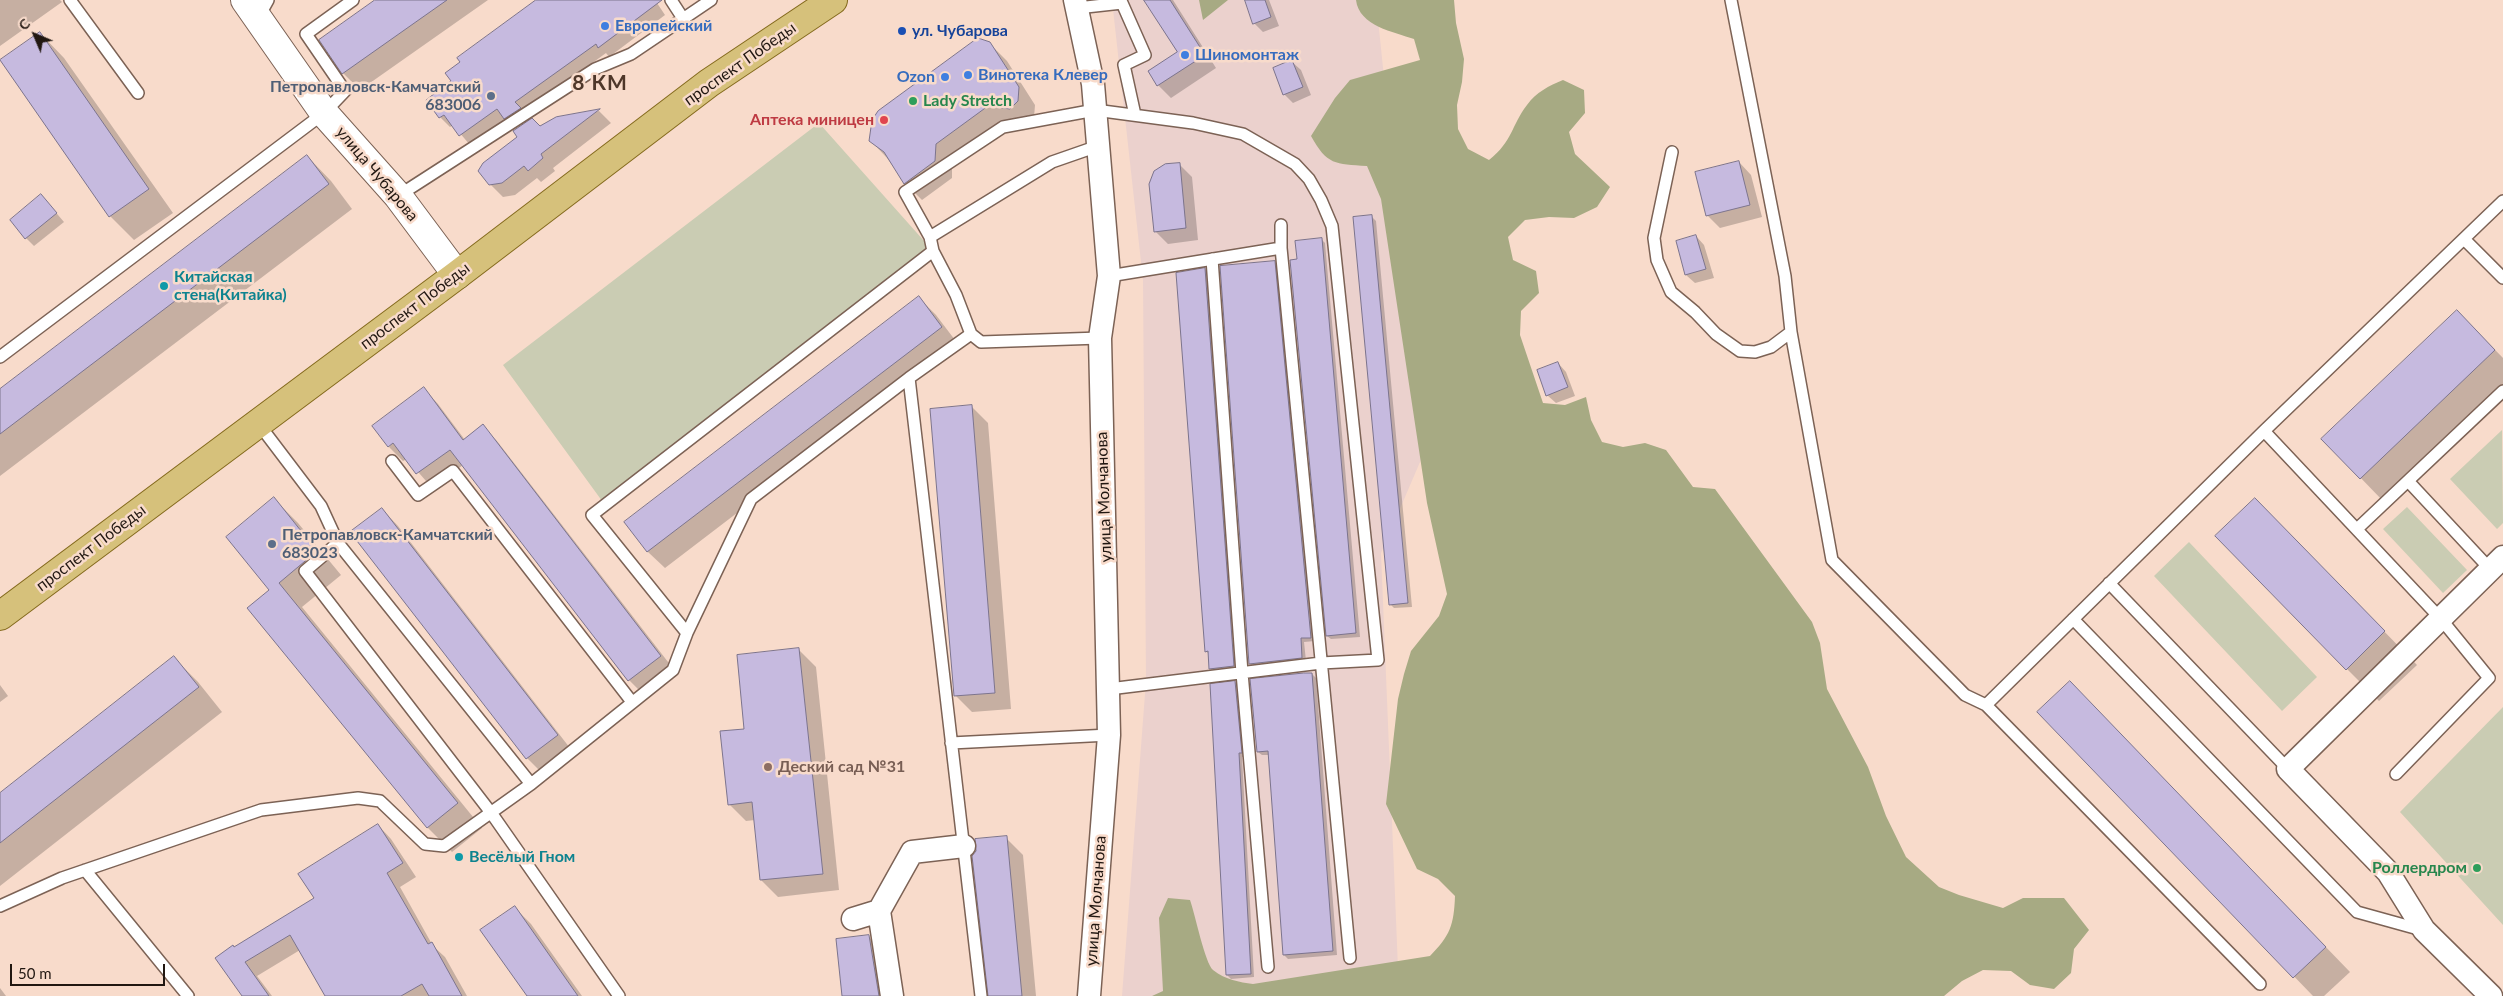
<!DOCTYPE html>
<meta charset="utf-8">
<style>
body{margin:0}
#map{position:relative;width:2503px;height:996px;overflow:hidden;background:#f8dbcb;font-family:Lato,sans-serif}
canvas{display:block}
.north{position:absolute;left:10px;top:10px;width:50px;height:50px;-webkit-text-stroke:4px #f8dbcb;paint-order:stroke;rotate:315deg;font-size:14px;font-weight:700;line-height:20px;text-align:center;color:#211711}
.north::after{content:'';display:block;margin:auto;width:18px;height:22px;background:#211711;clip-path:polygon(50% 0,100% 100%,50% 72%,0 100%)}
.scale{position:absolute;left:10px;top:964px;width:155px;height:22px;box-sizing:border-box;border:2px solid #211711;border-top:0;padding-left:6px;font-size:15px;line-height:18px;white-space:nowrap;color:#211711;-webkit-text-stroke:4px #f8dbcb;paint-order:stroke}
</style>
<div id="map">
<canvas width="2503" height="996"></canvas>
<div class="north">С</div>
<div class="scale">50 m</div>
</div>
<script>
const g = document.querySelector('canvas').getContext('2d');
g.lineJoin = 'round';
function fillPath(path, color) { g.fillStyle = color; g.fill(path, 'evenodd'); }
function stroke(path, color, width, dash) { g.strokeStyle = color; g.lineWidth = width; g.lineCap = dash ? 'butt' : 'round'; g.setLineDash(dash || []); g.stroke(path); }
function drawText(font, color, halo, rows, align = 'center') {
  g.font = font + ' Lato,sans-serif'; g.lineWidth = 5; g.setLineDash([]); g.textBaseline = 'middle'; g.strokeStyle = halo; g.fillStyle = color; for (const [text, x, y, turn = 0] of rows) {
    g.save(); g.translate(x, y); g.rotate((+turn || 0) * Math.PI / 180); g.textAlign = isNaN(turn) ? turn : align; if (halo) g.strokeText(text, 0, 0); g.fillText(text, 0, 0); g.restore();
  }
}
fillPath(new Path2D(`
 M 1112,0 L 1376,0 L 1423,455 L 1381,553 L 1399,993 L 1352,996 L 1122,996 L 1146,681 L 1143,280 Z`), '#ebd1cd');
fillPath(new Path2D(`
 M 819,123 L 933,251 L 605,505 L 503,365 Z
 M 2502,430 L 2503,523 L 2497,529 L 2450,479 Z
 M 2407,507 L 2467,570 L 2443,593 L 2383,529 Z
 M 2189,542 L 2317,677 L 2282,711 L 2154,576 Z
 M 2503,707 L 2503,925 L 2400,812 Z`), '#caccb3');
fillPath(new Path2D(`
 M 1199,0 L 1228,0 L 1203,20 Z
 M 1356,0 L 1454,0 L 1456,23 L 1464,59 L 1462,82 L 1457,105 L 1458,129 L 1468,149 L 1489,160 C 1513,141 1511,126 1527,105 C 1536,92 1549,86 1563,80 L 1584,90 L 1585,113 L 1569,132 L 1575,154 L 1610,187 L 1597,207 L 1574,218 L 1549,217 L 1525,220 L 1508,237 L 1513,260 L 1536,271 L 1539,293 L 1521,311 L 1520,335 L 1543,403 L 1565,405 L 1586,397 L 1591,420 L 1602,442 L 1623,447 L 1645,443 L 1666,450 L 1693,487 L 1715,489 L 1812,622 L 1820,643 L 1827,689 L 1868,767 L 1886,816 L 1906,857 L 1939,887 L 1959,895 L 2003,908 L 2023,898 L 2064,898 L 2089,930 L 2074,949 L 2071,973 L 2054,989 L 2030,985 L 2011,971 L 1983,970 L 1962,981 L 1944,996 L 1152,996 L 1163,991 L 1159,918 L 1168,898 L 1190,900 C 1195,914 1205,963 1213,970 C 1226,980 1239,982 1253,984 L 1430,956 C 1450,936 1454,925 1455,896 L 1438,879 L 1417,869 L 1386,804 L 1398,699 L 1404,674 L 1411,651 L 1439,616 L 1447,594 L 1427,503 L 1381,199 L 1367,166 C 1335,164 1327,165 1311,136 L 1335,98 L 1350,80 L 1420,60 L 1414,39 C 1394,32 1359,26 1356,0 Z`), '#a7aa83');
fillPath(new Path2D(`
 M 0,0 L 60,0 L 62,2 L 0,46 Z
 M 378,0 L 488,0 L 360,90 L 343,73 Z
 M 536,0 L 655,0 L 665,15 L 609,57 L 606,53 L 524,113 L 530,118 L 515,128 L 506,119 L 470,145 L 453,125 L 450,127 L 440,117 L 453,82 Z
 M 1145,0 L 1173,0 L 1216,68 L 1171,98 L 1158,85 L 1178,53 Z
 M 1246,0 L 1269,0 L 1279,26 L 1263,32 L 1254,23 Z
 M 40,33 L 64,58 L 173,213 L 134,240 L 110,216 Z
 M 989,43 L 1007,61 L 1035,105 L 1034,118 L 1006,123 L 952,161 L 952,178 L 922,200 L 905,183 L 887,158 L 870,140 Z
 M 1292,62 L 1301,70 L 1311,95 L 1293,103 L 1284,94 Z
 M 599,111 L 611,123 L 553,168 L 555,171 L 541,182 L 537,178 L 515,195 L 503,197 L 490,184 L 518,137 L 556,118 Z
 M 307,156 L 331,181 L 352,209 L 0,476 L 0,390 Z
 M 1739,162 L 1751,175 L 1762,217 L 1720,228 L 1707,215 Z
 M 1179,164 L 1192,177 L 1198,240 L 1168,244 L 1155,231 Z
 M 41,195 L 64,222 L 34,246 L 26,238 Z
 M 1372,217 L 1376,221 L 1412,607 L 1394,608 L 1390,604 Z
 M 1696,236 L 1704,245 L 1714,278 L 1695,283 L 1686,275 Z
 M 1321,239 L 1325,243 L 1360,637 L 1331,639 L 1327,636 L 1298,260 Z
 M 1274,262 L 1278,266 L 1315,641 L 1304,642 L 1306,661 L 1254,668 L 1250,664 Z
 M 1205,269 L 1209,273 L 1237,670 L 1214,672 L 1210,669 L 1209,654 L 1206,651 Z
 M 919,298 L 936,315 L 958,344 L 665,568 L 648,552 L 625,522 Z
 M 2457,311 L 2503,358 L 2503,390 L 2385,503 L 2323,439 Z
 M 1558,363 L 1566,372 L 1575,396 L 1556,403 L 1547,395 Z
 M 424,389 L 438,404 L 465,440 L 482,426 L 497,441 L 675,671 L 644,695 L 629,680 L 463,465 L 432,488 L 407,459 L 403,461 L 389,447 Z
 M 971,406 L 988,423 L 1011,709 L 972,712 L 955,695 Z
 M 274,499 L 298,523 L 341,575 L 302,607 L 482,828 L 452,852 L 428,828 L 249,608 L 271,590 Z
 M 382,509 L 398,526 L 573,752 L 544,775 L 527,758 Z
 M 2287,532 L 2417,665 L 2379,701 L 2347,669 Z
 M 799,650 L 816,667 L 839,890 L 778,897 L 761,880 L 755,820 L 746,821 L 729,804 L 746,730 Z
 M 174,658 L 198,682 L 222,712 L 0,886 L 0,794 Z
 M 1312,674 L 1316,678 L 1337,955 L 1288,959 L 1284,955 L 1269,755 L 1262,755 L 1258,752 Z
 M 1235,682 L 1239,686 L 1245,757 L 1242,757 L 1254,977 L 1231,979 L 1227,975 Z
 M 0,685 L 8,696 L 0,702 Z
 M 2094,707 L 2350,972 L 2324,996 L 2313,996 L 2039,712 Z
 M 378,825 L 391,839 L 416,877 L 400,887 L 433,946 L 445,957 L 467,996 L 326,996 L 300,950 L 257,976 L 272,996 L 244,996 L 234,949 L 316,899 Z
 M 1006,838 L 1023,855 L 1036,996 L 990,996 Z
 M 514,907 L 531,924 L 582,996 L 528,996 Z
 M 869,937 L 886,954 L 892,996 L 843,996 Z
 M 0,988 L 6,996 L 0,996 Z`), '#0003');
const building = new Path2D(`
 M 375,0 L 447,0 L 342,74 L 319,40 Z
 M 536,0 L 662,0 L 598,48 L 596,44 L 515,102 L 521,108 L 504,119 L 497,109 L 459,136 L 444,115 L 439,118 L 426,100 L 451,81 L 445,73 L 460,62 L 457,58 Z
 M 1144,0 L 1170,0 L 1205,55 L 1157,86 L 1148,71 L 1177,52 Z
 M 1245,0 L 1265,0 L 1271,17 L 1253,24 Z
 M 40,32 L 149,189 L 109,217 L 0,60 Z
 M 978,38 L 990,42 L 1019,87 L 1018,101 L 1010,109 L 988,106 L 936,144 L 935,161 L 904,184 L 884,152 L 869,141 L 872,120 L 878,111 Z
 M 1292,60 L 1303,87 L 1283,95 L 1273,68 Z
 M 600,109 L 541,154 L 543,158 L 528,171 L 524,166 L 502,183 L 489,185 L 478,171 L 483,163 L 517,137 L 513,131 L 532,118 L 540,126 L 556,117 Z
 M 307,155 L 329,184 L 0,434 L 0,389 Z
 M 1739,161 L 1750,205 L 1706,216 L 1695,172 Z
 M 1180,163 L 1186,228 L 1154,232 L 1149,184 L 1154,171 L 1165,164 Z
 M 41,194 L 57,213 L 25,239 L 10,220 Z
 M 1372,215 L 1408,603 L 1389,605 L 1353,217 Z
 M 1696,235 L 1706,269 L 1685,275 L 1676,241 Z
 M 1322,238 L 1356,633 L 1326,636 L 1290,260 L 1297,259 L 1295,241 Z
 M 1275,261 L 1311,638 L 1301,638 L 1302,658 L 1249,664 L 1220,266 Z
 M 1205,268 L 1234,666 L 1209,669 L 1208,651 L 1205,652 L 1176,273 Z
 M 919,296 L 942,327 L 647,552 L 624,522 Z
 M 2457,310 L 2495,350 L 2360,479 L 2321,439 Z
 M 1558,362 L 1568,387 L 1546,396 L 1537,370 Z
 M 424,387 L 463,440 L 483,424 L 661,656 L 628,681 L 450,450 L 416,474 L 393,443 L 388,447 L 372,426 Z
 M 972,405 L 995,693 L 954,696 L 930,409 Z
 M 274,497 L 317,551 L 279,583 L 458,803 L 427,828 L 247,608 L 269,590 L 226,537 Z
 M 2255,498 L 2385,631 L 2346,670 L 2215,536 Z
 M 382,508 L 558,735 L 526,759 L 350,532 Z
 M 799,648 L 823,874 L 760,880 L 752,802 L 728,805 L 720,731 L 744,729 L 737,655 Z
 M 174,656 L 199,687 L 0,843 L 0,793 Z
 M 1304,673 L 1312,673 L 1333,951 L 1283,955 L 1268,751 L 1257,752 L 1250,679 Z
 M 1235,681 L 1242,753 L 1239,753 L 1251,974 L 1226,975 L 1210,684 Z
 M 2070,681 L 2326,947 L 2293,978 L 2037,712 Z
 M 378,824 L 403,863 L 387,873 L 428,944 L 432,942 L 462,996 L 429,996 L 422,984 L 401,996 L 325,996 L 290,935 L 245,962 L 269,996 L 242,996 L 215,958 L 233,945 L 234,947 L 314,898 L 298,874 Z
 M 1007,836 L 1022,996 L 988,996 L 972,856 L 976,851 L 975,839 Z
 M 515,906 L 578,996 L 527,996 L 480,930 Z
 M 869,935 L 879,996 L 842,996 L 836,939 Z`);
fillPath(building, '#c6badf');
stroke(building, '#7c748d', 1);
const service = new Path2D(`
 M 70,0 L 138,93
 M 671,0 L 684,20
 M 1077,8 L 1122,3 L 1145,55 L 1124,65 L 1135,115
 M 258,18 L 268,0
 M 1672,152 L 1654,238 L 1657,260 L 1671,292 L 1695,312 L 1716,334 L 1740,351 L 1755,352 L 1771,347 L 1791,332 L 1785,276 L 1731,0
 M 398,196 L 595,69 L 631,54 L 711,0
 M 930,237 L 1052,162 L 1098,146
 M 2464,239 L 2503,278
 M 1281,248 L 1350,958
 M 933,251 L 930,237 L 905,192 L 1003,127 L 1095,110 L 1193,123 L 1243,134 L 1295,164 L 1309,179 L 1321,200 L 1332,226 L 1378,660 L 1321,663 L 1109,689
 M 1212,259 L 1242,673 L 1268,967
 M 1109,276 L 1281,248 L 1281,225
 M 1791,332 L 1832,560 L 1965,695 L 1986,705
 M 0,357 L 324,113 L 345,91 L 306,34 L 353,0
 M 909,378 L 981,996
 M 258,423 L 321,506 L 338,543 L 305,571 L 492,814 L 619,996
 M 2264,431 L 2441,619 L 2489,678 L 2396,774
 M 392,461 L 418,495 L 453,471 L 632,702
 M 2408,481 L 2491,570
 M 2357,529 L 2503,391
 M 338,543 L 531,784
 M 2109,583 L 2288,769
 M 2073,619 L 2357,912 L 2422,930
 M 687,633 L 592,515 L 933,251 L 956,295 L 971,334
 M 951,743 L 1109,735
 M 85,870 L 188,996
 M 0,906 L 62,878 L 261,810 L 358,798 L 380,801 L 425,844 L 444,846 L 531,784 L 673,670 L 687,633 L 751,499 L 909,378 L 971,334 L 981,342 L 1100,338
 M 2260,984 L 1986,705 L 2264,431 L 2503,201`);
const minor = new Path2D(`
 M 1075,0 L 1093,84 L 1109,276 L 1100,338 L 1109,735 L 1089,996
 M 879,911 L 892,996
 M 853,919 L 879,911 L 912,852 L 964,846
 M 2491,996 L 2424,930 L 2388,872 L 2288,769 L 2503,557`);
const tertiary = new Path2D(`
 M 245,0 L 324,113 L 398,196 L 457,275`);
const primary = new Path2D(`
 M 0,616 L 457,275 L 709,83 L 833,0`);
stroke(service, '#7c6255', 14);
stroke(minor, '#7c6255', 25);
stroke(tertiary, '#7c6255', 30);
stroke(primary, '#846a1d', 30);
stroke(service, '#fff', 11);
stroke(minor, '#fff', 22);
stroke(tertiary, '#fff', 28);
stroke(primary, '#d6c17b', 28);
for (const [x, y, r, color] of [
 [605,26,5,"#3f7fe0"],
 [902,31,5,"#1a4fb4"],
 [1185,55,5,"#3f7fe0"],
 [968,75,5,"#3f7fe0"],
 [945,77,5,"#3f7fe0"],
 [491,96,5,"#5c6f8a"],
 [913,101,5,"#2e9e5b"],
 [884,120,5,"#e0444e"],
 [164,286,5,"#0f9aa8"],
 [272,544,5,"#5c6f8a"],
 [768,767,5,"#8d6e63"],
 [459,857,5,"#0f9aa8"],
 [2477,868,5,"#2e9e5b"]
]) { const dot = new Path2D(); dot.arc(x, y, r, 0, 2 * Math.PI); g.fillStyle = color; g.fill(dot); stroke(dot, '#f8dbcb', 2); }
drawText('bold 16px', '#366cbe', '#f8dbcb', [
 ["Европейский",615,26],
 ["Шиномонтаж",1195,55],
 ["Винотека Клевер",978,75],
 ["Ozon",935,77,"right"]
], 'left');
drawText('bold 16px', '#164399', '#f8dbcb', [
 ["ул. Чубарова",912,31]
], 'left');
drawText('16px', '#211711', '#f8dbcb', [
 ["проспект Победы",740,64,-35],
 ["улица Чубарова",377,174,50],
 ["проспект Победы",415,306,-37],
 ["улица Молчанова",1104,497,-92],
 ["проспект Победы",91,548,-37],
 ["улица Молчанова",1096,901,-86]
]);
drawText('bold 16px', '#4e5e75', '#f8dbcb', [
 ["Петропавловск-Камчатский",481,87],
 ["683006",481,105],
 ["Петропавловск-Камчатский",282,535,"left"],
 ["683023",282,553,"left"]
], 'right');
drawText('bold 16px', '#27864d', '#f8dbcb', [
 ["Lady Stretch",923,101],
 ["Роллердром",2467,868,"right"]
], 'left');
drawText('bold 16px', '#be3a42', '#f8dbcb', [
 ["Аптека миницен",874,120]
], 'right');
drawText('bold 16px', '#0d838f', '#f8dbcb', [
 ["Китайская",174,277],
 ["стена(Китайка)",174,295],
 ["Весёлый Гном",469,857]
], 'left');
drawText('bold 16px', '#785e54', '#f8dbcb', [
 ["Деский сад №31",778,767]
], 'left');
g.letterSpacing = '1px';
drawText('bold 21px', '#4e372a', '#f8dbcb', [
 ["8 КМ",600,83]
]);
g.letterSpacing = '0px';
</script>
